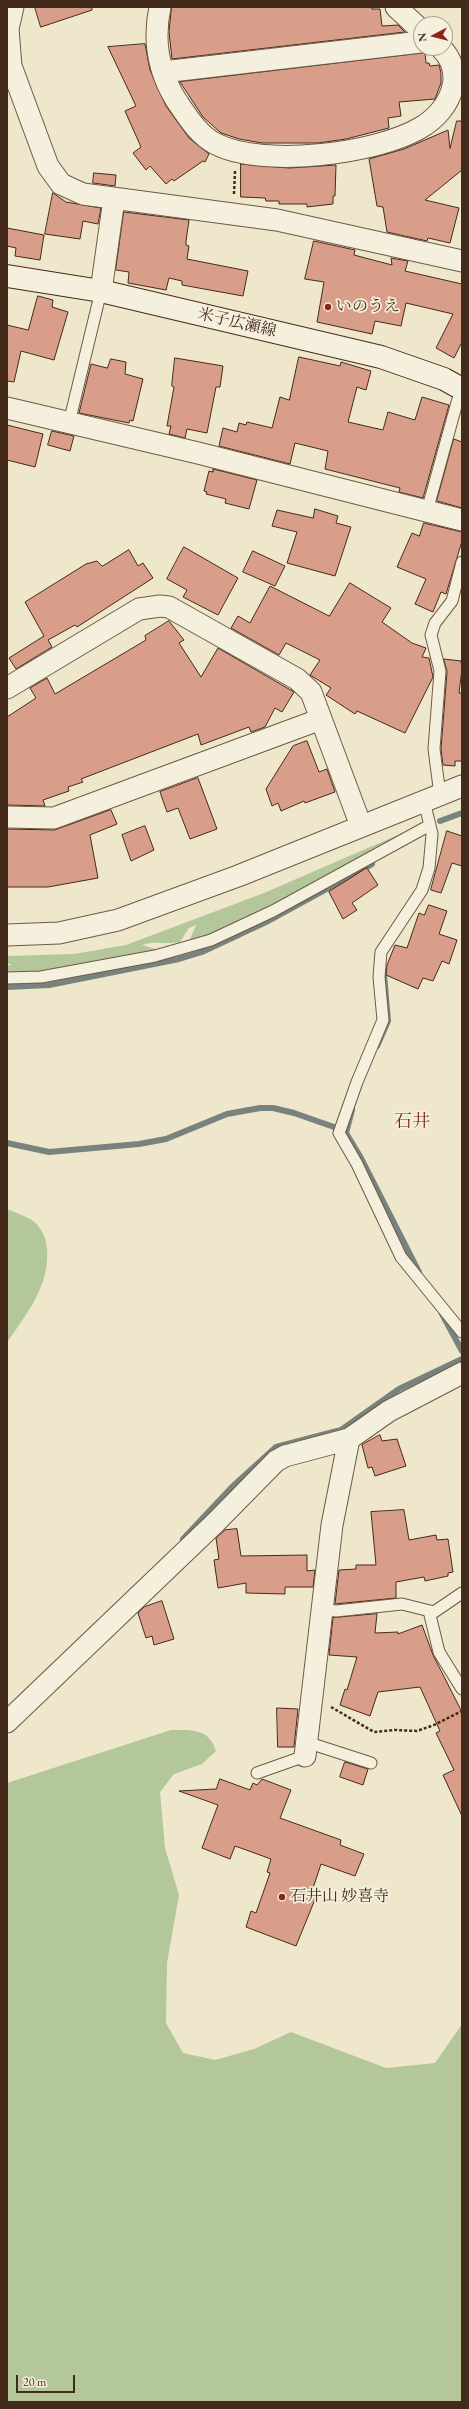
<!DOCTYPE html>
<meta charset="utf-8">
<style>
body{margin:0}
#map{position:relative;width:469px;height:2409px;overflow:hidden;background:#efe7cb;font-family:"EB Garamond",serif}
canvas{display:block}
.frame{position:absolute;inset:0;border:8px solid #442a1b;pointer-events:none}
.north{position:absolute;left:413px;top:16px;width:40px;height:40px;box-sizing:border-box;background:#f5efdd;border:1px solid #aea08f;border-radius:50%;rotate:263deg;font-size:11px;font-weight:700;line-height:16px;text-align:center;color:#442a1b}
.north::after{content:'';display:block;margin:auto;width:14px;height:18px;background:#8f2418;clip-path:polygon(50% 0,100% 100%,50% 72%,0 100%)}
.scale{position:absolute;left:16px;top:2375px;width:59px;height:18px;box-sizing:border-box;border:2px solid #442a1b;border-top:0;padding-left:5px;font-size:12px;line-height:14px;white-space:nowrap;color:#442a1b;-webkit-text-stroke:3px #f5efdd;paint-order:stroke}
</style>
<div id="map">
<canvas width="469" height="2409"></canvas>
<div class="frame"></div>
<div class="north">N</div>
<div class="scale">20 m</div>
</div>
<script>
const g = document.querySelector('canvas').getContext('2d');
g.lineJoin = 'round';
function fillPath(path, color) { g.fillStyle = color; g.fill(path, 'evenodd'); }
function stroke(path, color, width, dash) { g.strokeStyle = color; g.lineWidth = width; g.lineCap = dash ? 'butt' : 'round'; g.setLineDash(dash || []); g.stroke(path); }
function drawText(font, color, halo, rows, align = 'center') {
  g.font = font + ' "EB Garamond","Noto Serif JP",serif'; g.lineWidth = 3.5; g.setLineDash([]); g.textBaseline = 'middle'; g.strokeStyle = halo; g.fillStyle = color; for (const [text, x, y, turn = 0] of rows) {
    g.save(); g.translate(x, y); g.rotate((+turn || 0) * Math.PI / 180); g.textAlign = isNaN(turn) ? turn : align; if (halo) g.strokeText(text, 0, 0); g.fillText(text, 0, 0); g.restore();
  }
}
fillPath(new Path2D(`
 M 423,824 L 260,912 L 188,944 L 196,925 L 189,928 L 180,942 C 166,945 155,940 142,945 L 162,951 L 39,973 L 7,975 L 7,966 L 12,964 L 7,964 L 7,956 L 74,954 L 126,945 L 264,893 Z
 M 7,1209 C 14,1212 23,1215 30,1219 C 41,1226 46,1236 47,1249 C 50,1286 26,1314 7,1343 Z
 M 171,1730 C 192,1730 209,1728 216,1751 L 202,1764 L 174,1774 L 160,1792 L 165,1848 L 179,1895 L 167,1963 L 166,2023 L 183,2053 L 215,2060 L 254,2049 L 291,2032 L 386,2068 L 435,2063 L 462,2024 L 462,2402 L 7,2402 L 7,1783 Z`), '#b4c79b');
stroke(new Path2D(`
 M 440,821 L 462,813
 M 7,987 L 49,985 L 179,959 L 202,952 L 266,922 L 372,864
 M 377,1046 L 388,1021 L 384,974
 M 352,1110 L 346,1133 L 361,1158 L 419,1272
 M 7,1143 L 49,1152 L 139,1144 L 166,1139 L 227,1114 L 260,1108 L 273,1108 L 294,1113 L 334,1127
 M 441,1312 L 462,1351
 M 183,1539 L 232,1487 L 276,1447 L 341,1430 L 399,1389 L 462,1359`), '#79837e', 6);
const building = new Path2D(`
 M 35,7 L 92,7 L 92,10 L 41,27 Z
 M 172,7 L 372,7 L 372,9 L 380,9 L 382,26 L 398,25 L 405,32 L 172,59 L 169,32 Z
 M 145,44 L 150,70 L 166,106 L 189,138 L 209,154 L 205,162 L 203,161 L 174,181 L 172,179 L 166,184 L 150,166 L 146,170 L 133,153 L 141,147 L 125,111 L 136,106 L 108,47 Z
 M 425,53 L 426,63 L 429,63 L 430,66 L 439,65 L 441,73 L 441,83 L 435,99 L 399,102 L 401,116 L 388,118 L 389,128 L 346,139 L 318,143 L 262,143 L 239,139 L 221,133 L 203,117 L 180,82 Z
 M 457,121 L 462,121 L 462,170 L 425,200 L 459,208 L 450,243 L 428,238 L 427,241 L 387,232 L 383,207 L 377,206 L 369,159 L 404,149 L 448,130 L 450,148 Z
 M 241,164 L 289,168 L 336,165 L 335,196 L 333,196 L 333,204 L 307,207 L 307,204 L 279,204 L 279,201 L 266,201 L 265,198 L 241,197 Z
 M 94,173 L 116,175 L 115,186 L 93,183 Z
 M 53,193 L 66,202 L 101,208 L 98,224 L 83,221 L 80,239 L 45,234 Z
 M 124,212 L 189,220 L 186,241 L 186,245 L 189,246 L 187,259 L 248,271 L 243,296 L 182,285 L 182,281 L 169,278 L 166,290 L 128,283 L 129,272 L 116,270 Z
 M 7,228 L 44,235 L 40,260 L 15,256 L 16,248 L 7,246 Z
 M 314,241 L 355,250 L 354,255 L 392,265 L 391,258 L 408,261 L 405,271 L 462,284 L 462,342 L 454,358 L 436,348 L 453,314 L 406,303 L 401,326 L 375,321 L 372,334 L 317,322 L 324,282 L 305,279 Z
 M 38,296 L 53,300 L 52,307 L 68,312 L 54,360 L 21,351 L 14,382 L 7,381 L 7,325 L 28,330 Z
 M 299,357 L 340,366 L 341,362 L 371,371 L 366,390 L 357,387 L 348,422 L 383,430 L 388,412 L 415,420 L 422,397 L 449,405 L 423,498 L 399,492 L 400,488 L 325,469 L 328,451 L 295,443 L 290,464 L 219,446 L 223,428 L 237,432 L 239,423 L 246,425 L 247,422 L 272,428 L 280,397 L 289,400 Z
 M 175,358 L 223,366 L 220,387 L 216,387 L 207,433 L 187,429 L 185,438 L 169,434 L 171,426 L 167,426 L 174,387 L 172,386 Z
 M 111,359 L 126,362 L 125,374 L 143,379 L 133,421 L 130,420 L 129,423 L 79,413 L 91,364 L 107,368 Z
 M 7,425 L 43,434 L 35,467 L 7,460 Z
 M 52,431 L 74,436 L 70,451 L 48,445 Z
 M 454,439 L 462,442 L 462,508 L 437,501 Z
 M 213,469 L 257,480 L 249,509 L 225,503 L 226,499 L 206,494 L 207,492 L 204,491 L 209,471 L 213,472 Z
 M 315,509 L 338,516 L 336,523 L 351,527 L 335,576 L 287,563 L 297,532 L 272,526 L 277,510 L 313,518 Z
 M 424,523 L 462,532 L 462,541 L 446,594 L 441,592 L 433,612 L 415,604 L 426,579 L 397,567 L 412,533 L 419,536 Z
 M 184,547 L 238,578 L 218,615 L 183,597 L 187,590 L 167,579 Z
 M 129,550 L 138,566 L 143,563 L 153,578 L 77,627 L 75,625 L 48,640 L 52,647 L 16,669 L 9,658 L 44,636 L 25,602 L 86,564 L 97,561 L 102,566 Z
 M 253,551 L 285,566 L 275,586 L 243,572 Z
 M 350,583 L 391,608 L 382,622 L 412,643 L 426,648 L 422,657 L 429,658 L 433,677 L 405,733 L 357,711 L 355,714 L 326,695 L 331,688 L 310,675 L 320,660 L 286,643 L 279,655 L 231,628 L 238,616 L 250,623 L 270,586 L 329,616 Z
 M 169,621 L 184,640 L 179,643 L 201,677 L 218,648 L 294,692 L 282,712 L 275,708 L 265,727 L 251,732 L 249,727 L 201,745 L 198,734 L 81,779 L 83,782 L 68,787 L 69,791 L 43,800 L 45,806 L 7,805 L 7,717 L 36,698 L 30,688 L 47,678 L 55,694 L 146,640 L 145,636 Z
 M 444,659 L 461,661 L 462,669 L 459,693 L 462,693 L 462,761 L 455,761 L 455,766 L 443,765 L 441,749 L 447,672 Z
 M 307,741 L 319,772 L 327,769 L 335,792 L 305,803 L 304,801 L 281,811 L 278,803 L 272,806 L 266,789 L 293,746 Z
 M 198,778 L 217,829 L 190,839 L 178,808 L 167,812 L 160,792 Z
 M 111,810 L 117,824 L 90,835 L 98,878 L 48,887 L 7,887 L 7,829 L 54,830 Z
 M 145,826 L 154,850 L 131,861 L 122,835 Z
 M 447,831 L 462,836 L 462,866 L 452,863 L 441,893 L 431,890 Z
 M 367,868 L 378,885 L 352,903 L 357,910 L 343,919 L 329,892 Z
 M 429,905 L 447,911 L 439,934 L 457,940 L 449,964 L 442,961 L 433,981 L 423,978 L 418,989 L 386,975 L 387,965 L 395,945 L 407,948 L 419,913 L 424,915 Z
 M 380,1435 L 382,1441 L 397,1439 L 406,1466 L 375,1476 L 372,1467 L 368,1468 L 362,1445 Z
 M 404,1510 L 409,1540 L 436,1535 L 437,1540 L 448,1539 L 453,1572 L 448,1573 L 448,1576 L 425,1581 L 424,1577 L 396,1582 L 396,1598 L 335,1604 L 339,1570 L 356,1569 L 356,1565 L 376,1565 L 371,1512 Z
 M 237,1529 L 241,1556 L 307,1555 L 307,1571 L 315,1570 L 313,1587 L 285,1587 L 285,1594 L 246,1593 L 246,1583 L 218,1588 L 214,1560 L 219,1559 L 216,1538 L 225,1530 Z
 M 162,1601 L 174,1639 L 154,1645 L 152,1636 L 146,1638 L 138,1613 L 144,1607 Z
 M 377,1614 L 375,1633 L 398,1632 L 398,1634 L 422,1625 L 433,1655 L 462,1712 L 462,1816 L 443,1775 L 454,1770 L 436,1733 L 440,1731 L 420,1687 L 378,1692 L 370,1716 L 340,1705 L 345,1689 L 347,1690 L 357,1657 L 329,1655 L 333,1618 Z
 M 277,1708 L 298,1709 L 294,1747 L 278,1747 Z
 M 345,1762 L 368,1769 L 363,1785 L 340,1777 Z
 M 220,1779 L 250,1790 L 253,1783 L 257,1785 L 262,1779 L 291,1790 L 280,1818 L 341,1840 L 340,1845 L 364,1854 L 355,1876 L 321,1864 L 311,1894 L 316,1897 L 296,1946 L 246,1927 L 251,1911 L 256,1913 L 270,1873 L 267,1872 L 271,1859 L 235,1846 L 230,1859 L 202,1848 L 218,1805 L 179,1791 L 216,1789 Z`);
fillPath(building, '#d99e8a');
stroke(building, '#442a1b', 1);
const service = new Path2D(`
 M 69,423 L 101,291
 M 427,511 L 461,388
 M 440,795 L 434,749 L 440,671 L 431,635 L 435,623 L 452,601 L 462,562
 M 424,801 L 432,834 L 429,868 L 422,890 L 381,952 L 379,977 L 383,1020 L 357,1082 L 339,1133 L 357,1164 L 401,1257 L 462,1332
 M 7,978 L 41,977 L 155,956 L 211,940 L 273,911 L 430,825
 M 322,1609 L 336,1611 L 402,1604 L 434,1612 L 462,1593
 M 429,1611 L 439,1652 L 462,1689
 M 306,1742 L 371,1763
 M 257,1773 L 305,1756`);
const minor = new Path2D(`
 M 13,7 L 8,29 L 11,66 L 48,166 L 61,184 L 83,194 L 277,220 L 462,261
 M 160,7 C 153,40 158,71 176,100 C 187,116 198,135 216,144 C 262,168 376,154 420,128 C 436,119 449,104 453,86 C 456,72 451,58 441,48
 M 396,7 L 421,30
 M 163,72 L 421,42
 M 101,291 L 114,199
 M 7,408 L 198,453 L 462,520
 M 7,688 L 139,609 L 160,606 L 169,607 L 297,679 L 311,692 L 361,826
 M 7,817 L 54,818 L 321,719
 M 7,935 L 59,933 L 118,920 L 238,876 L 462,786
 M 7,1722 L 215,1523 L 276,1461 L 285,1456 L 349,1439
 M 305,1756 L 332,1525 L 349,1439 L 389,1411 L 462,1373`);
const secondary = new Path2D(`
 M 7,276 L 101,291 L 381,357 L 444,379 L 462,389`);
stroke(service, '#6f5947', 13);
stroke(minor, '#6f5947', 23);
stroke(secondary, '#442a1b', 24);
stroke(new Path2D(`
 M 234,194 L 235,171
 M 331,1707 L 374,1732 L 395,1730 L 417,1731 L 434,1725 L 462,1711`), '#442a1b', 2.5, [3, 2]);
stroke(service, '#f5efdd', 11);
stroke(minor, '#f5efdd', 21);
stroke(secondary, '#f5efdd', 22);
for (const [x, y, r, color] of [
 [328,307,4,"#8f2418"],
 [282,1897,4,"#8f2418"]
]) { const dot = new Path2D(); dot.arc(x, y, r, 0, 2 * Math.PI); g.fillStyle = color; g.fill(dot); stroke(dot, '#f5efdd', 1.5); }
drawText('16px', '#442a1b', '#f5efdd', [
 ["いのうえ",336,307],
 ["石井山 妙喜寺",290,1897]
], 'left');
drawText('16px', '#442a1b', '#f5efdd', [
 ["米子広瀬線",237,323,13]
]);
drawText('18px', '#7a1f14', '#f5efdd', [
 ["石井",412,1122]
]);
</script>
